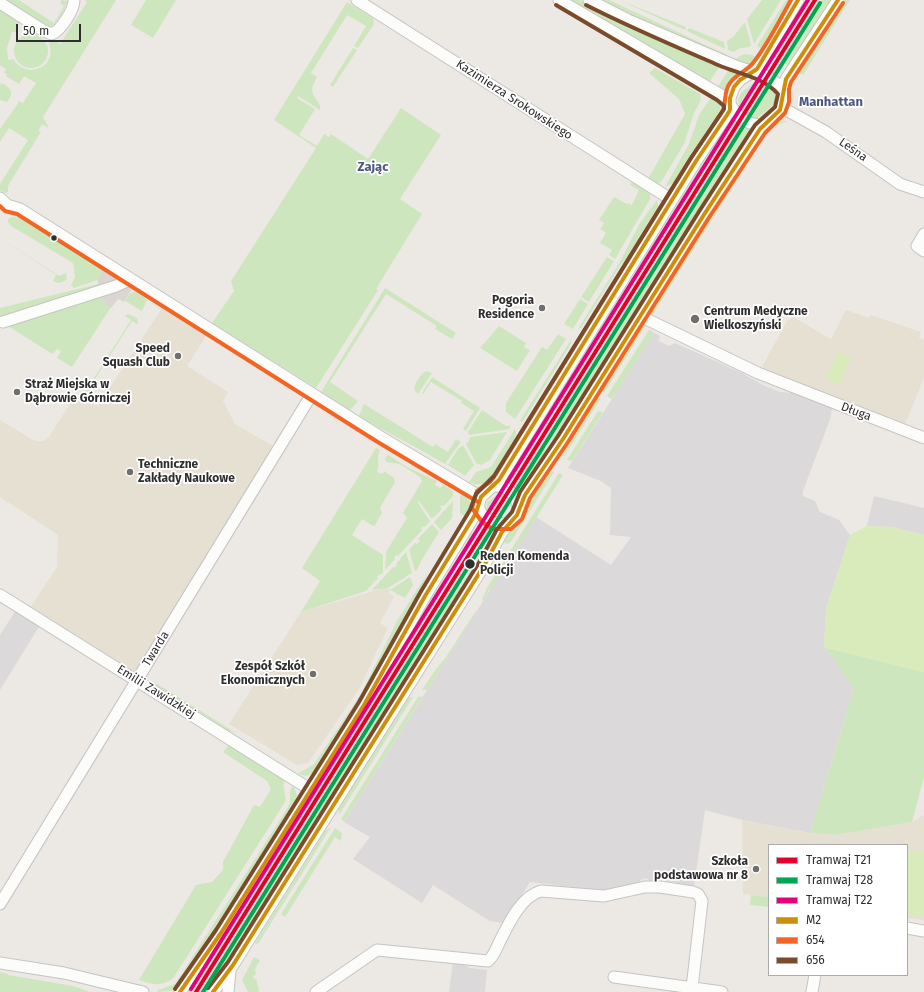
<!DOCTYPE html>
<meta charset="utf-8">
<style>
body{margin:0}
#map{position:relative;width:924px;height:992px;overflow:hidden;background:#ece8e4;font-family:"Fira Sans",sans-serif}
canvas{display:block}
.legend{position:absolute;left:768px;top:844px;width:140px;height:132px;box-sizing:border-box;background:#fff;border:1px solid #ababab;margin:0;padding:5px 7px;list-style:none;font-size:12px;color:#2e2e2e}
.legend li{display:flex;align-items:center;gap:8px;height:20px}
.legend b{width:20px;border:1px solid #ababab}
.scale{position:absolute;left:16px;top:24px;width:65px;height:18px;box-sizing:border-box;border:2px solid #2e2e2e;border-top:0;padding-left:5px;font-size:12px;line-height:14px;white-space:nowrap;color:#2e2e2e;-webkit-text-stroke:3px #fff;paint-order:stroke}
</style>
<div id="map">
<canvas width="924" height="992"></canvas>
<ul class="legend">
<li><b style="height:5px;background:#e4002b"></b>Tramwaj T21</li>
<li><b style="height:5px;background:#00a651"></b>Tramwaj T28</li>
<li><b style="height:5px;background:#e5007d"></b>Tramwaj T22</li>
<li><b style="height:5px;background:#cf8e09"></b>M2</li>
<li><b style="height:5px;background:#f26522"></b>654</li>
<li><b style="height:5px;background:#7a4b2a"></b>656</li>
</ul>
<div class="scale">50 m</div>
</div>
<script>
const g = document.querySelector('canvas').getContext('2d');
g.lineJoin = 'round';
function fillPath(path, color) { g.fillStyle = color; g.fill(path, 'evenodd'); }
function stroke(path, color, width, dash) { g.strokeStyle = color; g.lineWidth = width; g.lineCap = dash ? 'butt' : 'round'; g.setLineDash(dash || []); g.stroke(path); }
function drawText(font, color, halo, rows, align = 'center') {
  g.font = font + ' "Fira Sans",sans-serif'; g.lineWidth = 3.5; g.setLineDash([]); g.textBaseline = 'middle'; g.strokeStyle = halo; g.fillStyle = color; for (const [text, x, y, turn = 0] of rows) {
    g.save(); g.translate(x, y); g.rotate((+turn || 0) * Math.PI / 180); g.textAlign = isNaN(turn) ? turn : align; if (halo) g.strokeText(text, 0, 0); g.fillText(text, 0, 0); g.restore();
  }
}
fillPath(new Path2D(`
 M 654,333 L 660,336 L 659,341 L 669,346 L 675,343 L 742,373 L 763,385 L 780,392 L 794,393 L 832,408 L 830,419 L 803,491 L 803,496 L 815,501 L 820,512 L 839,520 L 850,535 L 826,609 L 824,647 L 854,688 L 810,833 L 742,820 L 705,810 L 694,886 L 658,879 L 649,881 L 647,878 L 640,880 L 640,885 L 606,891 L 530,882 L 504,923 L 490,921 L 433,885 L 422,903 L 353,859 L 370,837 L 344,822 L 536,517 L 611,565 L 631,537 L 610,535 L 611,488 L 601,481 L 568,468 Z
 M 874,496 L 924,508 L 924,535 L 892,527 L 867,526 Z
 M 16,610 L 40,625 L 0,690 L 0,635 Z
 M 453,962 L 461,963 L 470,968 L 487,970 L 485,992 L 449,992 Z`), '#dcd9db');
fillPath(new Path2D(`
 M 162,308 L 166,308 L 208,333 L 187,366 L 228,392 L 223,401 L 235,424 L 275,447 L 137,671 L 133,671 L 30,608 L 57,567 L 58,535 L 0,497 L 0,420 L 35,441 L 43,441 L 48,438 L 70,404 L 82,399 L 98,406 Z
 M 846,310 L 869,318 L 871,315 L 921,332 L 919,338 L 924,340 L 924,377 L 905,425 L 786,379 L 762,367 L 787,321 L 793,317 L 831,339 Z
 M 384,588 L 388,588 L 390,590 L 388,593 L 394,597 L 380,623 L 388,628 L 359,689 L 308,763 L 297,765 L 229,724 L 301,612 Z
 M 924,815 L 924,920 L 907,918 L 907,845 L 769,845 L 769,897 L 743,894 L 742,820 L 810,833 L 835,835 L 912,822 Z`), '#e6e0d3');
fillPath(new Path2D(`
 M 6,0 L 19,0 L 54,23 L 64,6 L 60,3 L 62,0 L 67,1 C 65,9 57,24 49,27 Z
 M 85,0 L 116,0 L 43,117 L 49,128 L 42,124 L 38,131 L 41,132 L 39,135 L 8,186 L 8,192 L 5,193 L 0,190 L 0,184 L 28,140 L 9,128 L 0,142 L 0,129 L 19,102 L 18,100 L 23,103 L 36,83 L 24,76 L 19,84 L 6,76 L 7,74 L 4,73 L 6,69 L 0,65 L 0,6 L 19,21 L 17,32 L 12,32 L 7,48 L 8,60 L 13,59 C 26,80 58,68 49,43 L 54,40 L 60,44 L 87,2 Z
 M 146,0 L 176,0 L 153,38 L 131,25 Z
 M 568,0 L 580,0 L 600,12 L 721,64 L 709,83 Z
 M 599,0 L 609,0 L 727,55 L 725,58 L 628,15 Z
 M 619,0 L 686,27 L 685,30 Z
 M 762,0 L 781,0 L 754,44 L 747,19 Z
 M 786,0 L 790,0 L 774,27 L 764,50 L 757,46 Z
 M 805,0 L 812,0 L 776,58 L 771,55 Z
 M 822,0 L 830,0 L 789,66 L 783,63 Z
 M 845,0 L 850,0 L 803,75 L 796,71 L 805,57 L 820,41 Z
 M 347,2 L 373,18 L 374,24 L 358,48 L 354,46 L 366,26 L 347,15 L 311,73 L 317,77 C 304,98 322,98 320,110 L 298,96 L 297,98 L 315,109 L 299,135 L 317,146 L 324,134 L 329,137 L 331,134 L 368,159 L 401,108 L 441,135 L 400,199 L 422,214 L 376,289 L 378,290 L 316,388 L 212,323 L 234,291 L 231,281 L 316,148 L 274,120 Z
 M 745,22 L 751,45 L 749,47 L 741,48 L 733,52 L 728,50 L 727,41 L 733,37 Z
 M 689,28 L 724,42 L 725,49 L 687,31 Z
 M14 51a17 17 0 1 1 34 0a17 17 0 1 1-34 0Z
 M 353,48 L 357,50 L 333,87 L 330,85 Z
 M 744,54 L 752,55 L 759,58 C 751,67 745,64 734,61 L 738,57 Z
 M 655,68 L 700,94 L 701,100 L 694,113 L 684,144 L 661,182 L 656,184 L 648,179 L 685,114 L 679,99 L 649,73 Z
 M 730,68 L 739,73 L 730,82 L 724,92 L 717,88 Z
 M 758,79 L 762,80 L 742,112 C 731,93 747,90 758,79 Z
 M 2,83 C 12,88 14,94 7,102 L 0,100 L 0,84 Z
 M 770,84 C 785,101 768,109 756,119 L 749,117 Z
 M 712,96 L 720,106 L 721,115 L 708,137 L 694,153 L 676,182 L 665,187 L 689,144 L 699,115 Z
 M 731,118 L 736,122 L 540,435 L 538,432 L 539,427 Z
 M 788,121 L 774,126 L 767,132 L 651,317 L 651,312 L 654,306 L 756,143 C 765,130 772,121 788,121 Z
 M 743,127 L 753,131 L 718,187 L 700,208 L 557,437 L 553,440 L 547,440 Z
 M 632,182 L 650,194 L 650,199 L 615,259 L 609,255 L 612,250 L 600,243 L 606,233 L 600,229 L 604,223 L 599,220 L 614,197 L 627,204 L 628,203 L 632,205 L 639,190 L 630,185 Z
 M 657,200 L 658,207 L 656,214 L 628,260 L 621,264 L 581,328 L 578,329 L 617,267 L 640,223 Z
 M 12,217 L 20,218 L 104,270 L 98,280 L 74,288 L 71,285 L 75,277 L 73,263 L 11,226 L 8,222 L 8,219 Z
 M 0,238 L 59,276 L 66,273 L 67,279 C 63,283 58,284 53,281 L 56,275 Z
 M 607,257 L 614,261 L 589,302 L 581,297 Z
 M 98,284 L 98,287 L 0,317 L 0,308 Z
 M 385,288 L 456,333 L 452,339 L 435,329 L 437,326 L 386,294 L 330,382 L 358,401 L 350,410 L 321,392 Z
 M 137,291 L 147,300 L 142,311 L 125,301 L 130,293 Z
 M 102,297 L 103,303 L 111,307 L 72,367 L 57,358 L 61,351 L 57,349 L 52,354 L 8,326 Z
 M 580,299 L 588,304 L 573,329 L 564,324 Z
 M 128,314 L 137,318 L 138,323 L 137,324 L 132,321 L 90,387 L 94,393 L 90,393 L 83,389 L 83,383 L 89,386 L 131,320 L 125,316 Z
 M 646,325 L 604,393 L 602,389 L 639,331 Z
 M 499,326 L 526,343 L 524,347 L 530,350 L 517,371 L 480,348 Z
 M 649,330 L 658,335 L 654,333 L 612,399 L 607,396 Z
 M 558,334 L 566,339 L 515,419 L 506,412 L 506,403 L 542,347 L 547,350 Z
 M 571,340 L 571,344 L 523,421 L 519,422 Z
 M 427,371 L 432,373 L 418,394 L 414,390 C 414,383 421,373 427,371 Z
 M 432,377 L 480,408 L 466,431 L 463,429 L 474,411 L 461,403 L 462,401 L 431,382 L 423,394 L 422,393 Z
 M 596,398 L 601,398 L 564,457 L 564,450 Z
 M 364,404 L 433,447 L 435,444 L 448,452 L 456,439 L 461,442 L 457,447 L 445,464 C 417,447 387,433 359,416 Z
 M 482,410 L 506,426 L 511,426 L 509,429 L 469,435 L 468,432 Z
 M 598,411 L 603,412 L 572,461 L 567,460 Z
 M 515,429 C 519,438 510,444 507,452 C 505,455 506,458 505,461 C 499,476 486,490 469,482 L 476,472 L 491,467 Z
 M 507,432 L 490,460 L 481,465 L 476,463 L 466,444 L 469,441 L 470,437 Z
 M 531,442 L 535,442 L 508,486 L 503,483 L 527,444 Z
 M 463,445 L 474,465 L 465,476 L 448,465 L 458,449 Z
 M 543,447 L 546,451 L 545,456 L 521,493 L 515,491 Z
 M 376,448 L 380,450 C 376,458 380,464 377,472 L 383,474 L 384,471 L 394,478 L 395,482 L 380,508 L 382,513 L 375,525 L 373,526 L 362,519 L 352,535 L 383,555 L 383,573 L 377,576 L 378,578 L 366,591 L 301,612 L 320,581 L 302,568 Z
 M 388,455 L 407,467 L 437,481 L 435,485 L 440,488 L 443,485 L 453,491 L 453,496 L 444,506 L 443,505 L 440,507 L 442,509 L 432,519 L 419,501 L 418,503 L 430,521 L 425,527 L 423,526 L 421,529 L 422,530 L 398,556 L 396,555 L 394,558 L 395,559 L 385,570 L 386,552 L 407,518 L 403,513 L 422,481 L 420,477 L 400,464 L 386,462 L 385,458 Z
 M 551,472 L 554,472 L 510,543 L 507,544 L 502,541 L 509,531 L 522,519 L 526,504 L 544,476 Z
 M 559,473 L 563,475 L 492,588 L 489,590 L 484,601 L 482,600 L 487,588 Z
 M 500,492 L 504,493 L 491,515 L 487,510 L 487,503 Z
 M 462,493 C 471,499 475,509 467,518 L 460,513 L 460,497 Z
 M 453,501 L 452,518 L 441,530 L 434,522 Z
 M 432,524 L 439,532 L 421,561 L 417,570 L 415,571 L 409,550 L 415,543 L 417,544 L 420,541 L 418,539 Z
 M 470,531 L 473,533 L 445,577 L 449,580 L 353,738 L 194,992 L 187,992 L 226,937 L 368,711 L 429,602 L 467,542 Z
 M 488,543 L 490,544 L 208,992 L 204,992 L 371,726 L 457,585 L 461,587 Z
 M 406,552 L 412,573 L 388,588 L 372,590 L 393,567 L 394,568 L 397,565 L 396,564 Z
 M 427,574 L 422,587 L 365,689 L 315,771 L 307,776 L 298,774 L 314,764 L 361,694 L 397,621 Z
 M 410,577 L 413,585 L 405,598 L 390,590 Z
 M 477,609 L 474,616 L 427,690 L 422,690 L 436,669 L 446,657 Z
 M 824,647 L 924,672 L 924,777 L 912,822 L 835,835 L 810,833 L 854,688 Z
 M 154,682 L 236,733 L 229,731 L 153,683 Z
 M 423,696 L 344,822 L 341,819 L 418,697 Z
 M 413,697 L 339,815 L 339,808 L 408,698 Z
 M 229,745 L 285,779 C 281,787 287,794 285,802 L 174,977 C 163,988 151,984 139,980 L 196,885 L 212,882 L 223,870 L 223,862 L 254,805 L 260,807 L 271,789 L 267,781 L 223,752 Z
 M 293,785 L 297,795 L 294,804 L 184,979 L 171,991 L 157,992 L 158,990 L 175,984 L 183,972 L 288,807 C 292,800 288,792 293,785 Z
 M 331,827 L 258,944 L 255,943 L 325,831 Z
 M 335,828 L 342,833 L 341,841 L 335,837 L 285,917 L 281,914 Z
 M 751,895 L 769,897 L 769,907 L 750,905 Z
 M 254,957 L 260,960 L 255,969 L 256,975 L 253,976 L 254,979 L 256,979 L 259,990 L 258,992 L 248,992 L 242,980 Z
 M 0,972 L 8,974 L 8,975 L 73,986 L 90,992 L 0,992 Z`), '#cee6be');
fillPath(new Path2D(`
 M 838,352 L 851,358 L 839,385 L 826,379 Z
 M 867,526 L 892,527 L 924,535 L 924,672 L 824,647 L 826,609 L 850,535 Z
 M 907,850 L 924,852 L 924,916 L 907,914 Z`), '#d9eabb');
fillPath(new Path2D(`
 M 104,269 L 133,287 L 124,302 L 118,299 L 111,308 L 103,303 L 101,297 L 6,327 L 0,319 L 98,287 L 98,280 Z`), '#dad6d2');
const minor = new Path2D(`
 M 357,0 L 672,200
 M 559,0 L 721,95 L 730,103
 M 589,0 L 628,20 L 738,67 L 767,76 L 776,83 L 784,92
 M 0,3 L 44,31 L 52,34 C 61,30 74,10 74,0
 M 730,104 C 738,118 747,125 763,125
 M 781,107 L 826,132 L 900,184 L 924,192
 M 0,198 L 7,205 L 20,209 L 379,436 L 481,497
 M 924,234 L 917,246 L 924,251
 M 640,316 L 758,373 L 924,438
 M 3,322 L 116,286 L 131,279
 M 495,486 C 509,486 516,496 519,509
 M 478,506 C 483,520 494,526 509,523
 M 0,595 L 311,790
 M 0,904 L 312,394
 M 907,928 L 924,931
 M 0,963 L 64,973 L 143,992
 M 614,977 L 722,992
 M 180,992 L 221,933 L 364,705 L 425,596 L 476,513 L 481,497 L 499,480 L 696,161 L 727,115 L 730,110 L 730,98 L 734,87 L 740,80 L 757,69 L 798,0
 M 213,992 L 233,965 L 485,564 L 502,532 L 517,515 L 525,495 L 563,439 L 705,213 L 725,184 L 760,129 L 780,110 L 783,101 L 783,88 L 786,79 L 838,0
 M 228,992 L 230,971
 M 316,992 L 377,950 L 488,961 C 494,956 496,949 499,943 C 508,925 521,896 541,891 L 604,896 L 645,887 L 660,887 L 693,892 L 698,894 L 702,901 L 692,988
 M 812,992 L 815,975`);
stroke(minor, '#c5c4c5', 13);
stroke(minor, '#fcfcfb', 11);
stroke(new Path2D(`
 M 180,992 L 221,933 L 364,705 L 425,596 L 476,513 L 481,497 L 499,480 L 696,161 L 727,115 L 730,110 L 730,98 L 734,87 L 740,80 L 757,69 L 798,0
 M 213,992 L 233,965 L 485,564 L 502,532 L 517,515 L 525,495 L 563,439 L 705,213 L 760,129 L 780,110 L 786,79 L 838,0`), '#cf8e09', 4);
stroke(new Path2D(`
 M 791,0 C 779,21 768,44 753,63 C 747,71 736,74 730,83 C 723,92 727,103 722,112 L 691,158 L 494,477 L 490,482 L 477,491 L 472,508 L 482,522 L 493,529 L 511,529 L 522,519 L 530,498 L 568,442 L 710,216 L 765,133 L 785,113 L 789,102 L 789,89 L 791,82 L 843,3
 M 0,206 L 5,211 L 17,214 L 376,441 L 478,502`), '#f26522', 4);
stroke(new Path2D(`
 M 208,988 L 228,962 L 480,561 L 497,529 L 512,512 L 520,492 L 558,436 L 700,210 L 755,125 L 775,107 L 778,94 C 763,77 739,74 718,65 C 674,46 629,27 586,5
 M 175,989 L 216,930 L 359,702 L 420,593 L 470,510 L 476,494 L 494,476 L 691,158 L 724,109 L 724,106 L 717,100 L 556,5`), '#7a4b2a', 4);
stroke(new Path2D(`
 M 196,992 L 815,0`), '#e4002b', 4);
stroke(new Path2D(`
 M 203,992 L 820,3`), '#00a651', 4);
stroke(new Path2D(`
 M 191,989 L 808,0`), '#e5007d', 4);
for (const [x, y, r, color] of [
 [54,238,3.5,"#2e2e2e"],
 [542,308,4,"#706f6e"],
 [695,319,5,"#706f6e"],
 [178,356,4,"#706f6e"],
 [17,392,4,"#706f6e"],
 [130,472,4,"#706f6e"],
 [470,564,5.5,"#2e2e2e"],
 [313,674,4,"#706f6e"],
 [756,869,4,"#706f6e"]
]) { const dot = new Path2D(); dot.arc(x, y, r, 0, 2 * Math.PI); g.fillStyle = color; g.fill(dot); stroke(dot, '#fff', 1.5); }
drawText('12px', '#2e2e2e', '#fff', [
 ["Kazimierza Srokowskiego",514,100,33],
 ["Leśna",853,150,35],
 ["Długa",856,412,21],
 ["Twarda",156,649,-58],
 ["Emilii Zawidzkiej",156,692,32]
]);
drawText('bold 12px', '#2e2e2e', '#fff', [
 ["Pogoria",534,301],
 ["Residence",534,315],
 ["Centrum Medyczne",704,312,"left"],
 ["Wielkoszyński",704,326,"left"],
 ["Speed",170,349],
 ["Squash Club",170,363],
 ["Straż Miejska w",25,385,"left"],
 ["Dąbrowie Górniczej",25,399,"left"],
 ["Techniczne",138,465,"left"],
 ["Zakłady Naukowe",138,479,"left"],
 ["Zespół Szkół",305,667],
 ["Ekonomicznych",305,681],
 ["Szkoła",748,862],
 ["podstawowa nr 8",748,876]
], 'right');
drawText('bold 12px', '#2e2e2e', '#fff', [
 ["Reden Komenda",480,557],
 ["Policji",480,571]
], 'left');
drawText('bold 13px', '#4d5680', '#fff', [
 ["Manhattan",831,102],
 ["Zając",373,167]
]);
</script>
